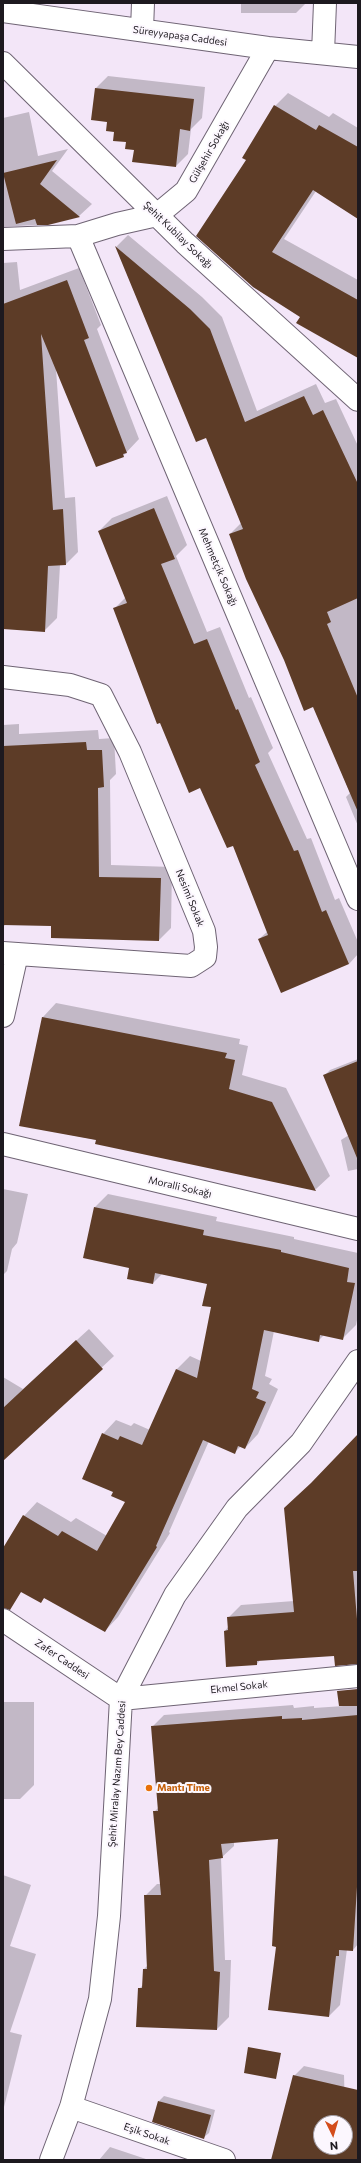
<!DOCTYPE html>
<meta charset="utf-8">
<style>
body{margin:0}
#map{position:relative;width:361px;height:2163px;overflow:hidden;background:#f3e6f8;font-family:Commissioner,sans-serif}
canvas{display:block}
.frame{position:absolute;inset:0;border:4px solid #1d191f;pointer-events:none}
.north{position:absolute;left:313px;top:2115px;width:40px;height:40px;box-sizing:border-box;background:#fcf7fe;border:1px solid #a39ea5;border-radius:50%;rotate:175deg;font-size:11px;font-weight:700;line-height:16px;text-align:center;color:#1d191f}
.north::after{content:'';display:block;margin:auto;width:14px;height:18px;background:#d44d1c;clip-path:polygon(50% 0,100% 100%,50% 72%,0 100%)}
</style>
<div id="map">
<canvas width="361" height="2163"></canvas>
<div class="frame"></div>
<div class="north">N</div>
</div>
<script>
const g = document.querySelector('canvas').getContext('2d');
g.lineJoin = 'round';
function fillPath(path, color) { g.fillStyle = color; g.fill(path, 'evenodd'); }
function stroke(path, color, width, dash) { g.strokeStyle = color; g.lineWidth = width; g.lineCap = dash ? 'butt' : 'round'; g.setLineDash(dash || []); g.stroke(path); }
function drawText(font, color, halo, rows, align = 'center') {
  g.font = font + ' Commissioner,sans-serif'; g.lineWidth = 4; g.setLineDash([]); g.textBaseline = 'middle'; g.strokeStyle = halo; g.fillStyle = color; for (const [text, x, y, turn = 0] of rows) {
    g.save(); g.translate(x, y); g.rotate((+turn || 0) * Math.PI / 180); g.textAlign = isNaN(turn) ? turn : align; if (halo) g.strokeText(text, 0, 0); g.fillText(text, 0, 0); g.restore();
  }
}
fillPath(new Path2D(`
 M 241,3 L 306,3 L 296,13 L 241,13 Z
 M 108,76 L 205,87 L 202,118 L 191,129 L 188,154 L 176,166 L 135,149 L 115,131 L 108,122 L 96,88 Z
 M 288,93 L 329,117 L 333,113 L 358,128 L 358,218 L 316,191 L 284,239 L 358,280 L 358,357 L 301,316 L 253,287 L 247,160 L 275,106 Z
 M 29,112 L 38,156 L 68,149 L 52,171 L 92,204 L 79,216 L 48,224 L 3,227 L 3,118 Z
 M 128,235 L 202,297 L 222,317 L 257,411 L 316,384 L 325,403 L 336,399 L 358,446 L 358,826 L 346,797 L 350,793 L 314,706 L 284,659 L 230,534 L 241,523 L 206,436 L 196,440 L 116,247 Z
 M 17,262 L 20,290 L 79,268 L 101,325 L 97,329 L 139,439 L 123,456 L 56,369 L 65,498 L 75,497 L 78,552 L 66,564 L 60,565 L 57,618 L 44,631 L 3,628 L 3,263 Z
 M 167,496 L 187,545 L 176,556 L 207,632 L 220,627 L 249,698 L 251,697 L 273,748 L 268,753 L 307,839 L 311,838 L 335,900 L 339,898 L 358,942 L 358,954 L 349,964 L 259,939 L 268,931 L 234,844 L 114,609 L 126,597 L 99,531 L 112,518 Z
 M 19,724 L 19,734 L 98,730 L 99,739 L 114,738 L 116,774 L 110,780 L 111,865 L 172,867 L 171,928 L 159,940 L 52,925 L 6,924 L 3,927 L 3,725 Z
 M 56,1003 L 240,1039 L 239,1044 L 248,1046 L 242,1075 L 286,1088 L 330,1176 L 316,1189 L 96,1143 L 97,1140 L 20,1125 L 43,1017 Z
 M 358,1059 L 358,1169 L 348,1171 L 341,1140 L 349,1135 L 325,1075 L 330,1070 Z
 M 3,1189 L 28,1194 L 17,1243 L 12,1249 L 7,1271 L 3,1275 Z
 M 108,1194 L 217,1217 L 216,1221 L 294,1237 L 294,1239 L 358,1253 L 358,1315 L 356,1325 L 342,1339 L 324,1335 L 319,1340 L 274,1331 L 265,1376 L 272,1379 L 269,1384 L 278,1389 L 258,1434 L 245,1448 L 241,1446 L 234,1453 L 209,1441 L 169,1532 L 170,1533 L 118,1617 L 105,1631 L 45,1597 L 40,1602 L 22,1591 L 18,1595 L 3,1587 L 3,1550 L 24,1516 L 37,1502 L 71,1522 L 76,1518 L 107,1536 L 127,1502 L 115,1492 L 103,1434 L 116,1420 L 131,1426 L 134,1423 L 150,1430 L 177,1369 L 190,1356 L 201,1361 L 212,1306 L 208,1283 L 162,1274 L 153,1283 L 131,1267 L 95,1207 Z
 M 89,1329 L 114,1356 L 3,1460 L 3,1377 L 23,1389 Z
 M 358,1436 L 358,1657 L 335,1655 L 260,1660 L 257,1664 L 225,1631 L 228,1627 L 228,1618 L 241,1605 L 294,1601 L 321,1475 Z
 M 3,1702 L 34,1702 L 34,1785 L 20,1799 L 3,1799 Z
 M 293,1705 L 294,1708 L 314,1706 L 314,1708 L 358,1705 L 358,1944 L 353,1950 L 347,1949 L 340,2005 L 329,2016 L 277,1946 L 279,1838 L 234,1842 L 234,1846 L 221,1858 L 225,1960 L 231,1960 L 229,2017 L 217,2029 L 139,1989 L 144,1984 L 144,1969 L 147,1966 L 145,1896 L 157,1884 L 161,1884 L 154,1812 L 159,1807 L 152,1727 L 164,1715 Z
 M 3,1875 L 31,1885 L 10,1946 L 36,1954 L 10,2032 L 22,2035 L 3,2111 Z
 M 304,2066 L 344,2075 L 345,2110 L 358,2109 L 358,2160 L 272,2160 L 294,2076 ZM 321,2123 L 345,2123 L 345,2147 L 321,2147 Z
 M 164,2096 L 215,2110 L 209,2133 L 203,2138 L 159,2101 Z
 M 110,2147 L 149,2160 L 99,2160 Z`), '#0003');
fillPath(new Path2D(`
 M 95,88 L 194,99 L 190,131 L 180,129 L 176,167 L 132,162 L 134,150 L 125,149 L 126,142 L 113,141 L 114,132 L 106,131 L 107,122 L 91,120 Z
 M 274,105 L 316,130 L 319,125 L 358,147 L 358,219 L 313,190 L 272,252 L 358,300 L 358,358 L 296,323 L 300,317 L 253,287 L 196,236 L 246,160 L 242,158 Z
 M 57,160 L 40,184 L 80,217 L 48,225 L 37,225 L 35,219 L 16,224 L 3,173 Z
 M 115,246 L 190,309 L 210,329 L 245,422 L 304,396 L 313,415 L 323,410 L 358,484 L 358,598 L 327,612 L 331,622 L 327,624 L 358,698 L 358,812 L 313,707 L 304,711 L 284,660 L 246,579 L 229,534 L 243,529 L 206,438 L 196,442 Z
 M 67,280 L 89,338 L 84,340 L 127,453 L 123,454 L 124,457 L 96,467 L 41,334 L 53,510 L 63,509 L 66,565 L 48,566 L 45,632 L 3,629 L 3,304 Z
 M 154,508 L 175,559 L 161,564 L 194,644 L 207,639 L 236,710 L 238,709 L 260,762 L 255,765 L 294,851 L 298,850 L 322,912 L 326,910 L 349,964 L 281,993 L 258,939 L 268,935 L 233,846 L 227,848 L 200,788 L 189,793 L 160,723 L 157,724 L 113,608 L 127,603 L 98,531 Z
 M 86,742 L 87,750 L 102,750 L 104,787 L 98,788 L 99,877 L 161,878 L 159,941 L 51,938 L 51,926 L 3,925 L 3,746 Z
 M 42,1017 L 227,1053 L 225,1058 L 235,1060 L 229,1089 L 272,1102 L 316,1191 L 95,1144 L 96,1140 L 19,1126 Z
 M 358,1061 L 358,1157 L 357,1158 L 323,1075 Z
 M 94,1207 L 204,1230 L 203,1235 L 281,1250 L 281,1252 L 349,1268 L 347,1282 L 355,1283 L 343,1340 L 320,1335 L 319,1342 L 264,1330 L 252,1389 L 259,1392 L 256,1398 L 266,1402 L 245,1449 L 238,1446 L 235,1454 L 203,1440 L 156,1546 L 157,1547 L 105,1632 L 44,1598 L 41,1603 L 21,1592 L 10,1610 L 3,1608 L 3,1548 L 23,1515 L 58,1536 L 62,1531 L 97,1551 L 125,1502 L 111,1496 L 113,1492 L 82,1479 L 102,1433 L 118,1440 L 120,1436 L 142,1445 L 176,1369 L 197,1378 L 211,1307 L 202,1306 L 207,1284 L 155,1273 L 153,1284 L 127,1279 L 129,1268 L 83,1258 Z
 M 76,1340 L 103,1369 L 3,1461 L 3,1408 Z
 M 358,1434 L 358,1571 L 353,1571 L 358,1631 L 358,1664 L 335,1666 L 334,1656 L 257,1661 L 257,1665 L 226,1667 L 224,1631 L 228,1630 L 227,1617 L 294,1612 L 284,1508 L 311,1483 Z
 M 358,1689 L 358,1706 L 339,1706 L 337,1691 Z
 M 358,1715 L 358,1871 L 353,1951 L 339,1950 L 339,1956 L 336,1956 L 329,2017 L 268,2010 L 276,1947 L 272,1946 L 278,1839 L 221,1844 L 223,1858 L 209,1860 L 214,1971 L 220,1972 L 217,2030 L 136,2027 L 138,1988 L 142,1988 L 143,1969 L 147,1969 L 144,1895 L 161,1895 L 153,1811 L 158,1811 L 151,1726 L 282,1716 L 282,1719 L 302,1718 L 302,1720 Z
 M 248,2047 L 281,2053 L 276,2079 L 244,2073 Z
 M 293,2075 L 358,2090 L 358,2160 L 271,2160 ZM 321,2123 L 345,2123 L 345,2147 L 321,2147 Z
 M 158,2101 L 211,2115 L 204,2139 L 152,2122 Z`), '#5d3c27');
const minor = new Path2D(`
 M 3,11 L 268,48 L 358,57
 M 142,30 L 143,3
 M 323,53 L 325,3
 M 3,63 L 185,243 L 358,400
 M 78,236 L 358,899
 M 3,239 L 78,236 L 117,224 L 157,215 L 186,191 L 268,48
 M 3,677 L 70,685 L 101,695 L 130,752 L 204,931 L 206,947 L 205,957 L 191,966 L 3,953
 M 3,1016 L 17,954
 M 3,1144 L 358,1229
 M 3,1620 L 121,1699 L 358,1676
 M 71,2107 L 224,2160
 M 51,2160 L 71,2107 L 100,1999 L 109,1916 L 121,1699 L 175,1595 L 237,1508 L 301,1443 L 358,1361`);
stroke(minor, '#6f6474', 24);
stroke(minor, '#fff', 22);
for (const [x, y, r, color] of [
 [149,1788,4,"#e8710a"]
]) { const dot = new Path2D(); dot.arc(x, y, r, 0, 2 * Math.PI); g.fillStyle = color; g.fill(dot); stroke(dot, '#fcf7fe', 1.5); }
drawText('10px', '#1d191f', '#fcf7fe', [
 ["Süreyyapaşa Caddesi",180,36,8],
 ["Gülşehir Sokağı",209,152,-60],
 ["Şehit Kubilay Sokağı",178,235,44],
 ["Mehmetçik Sokağı",218,567,67],
 ["Nesimi Sokak",190,898,68],
 ["Moralli Sokağı",180,1187,13],
 ["Zafer Caddesi",62,1659,34],
 ["Ekmel Sokak",239,1687,-6],
 ["Şehit Miralay Nazım Bey Caddesi",117,1774,-86],
 ["Eşik Sokak",147,2134,19]
]);
drawText('bold 10px', '#c56008', '#fcf7fe', [
 ["Mantı Time",157,1788]
], 'left');
</script>
